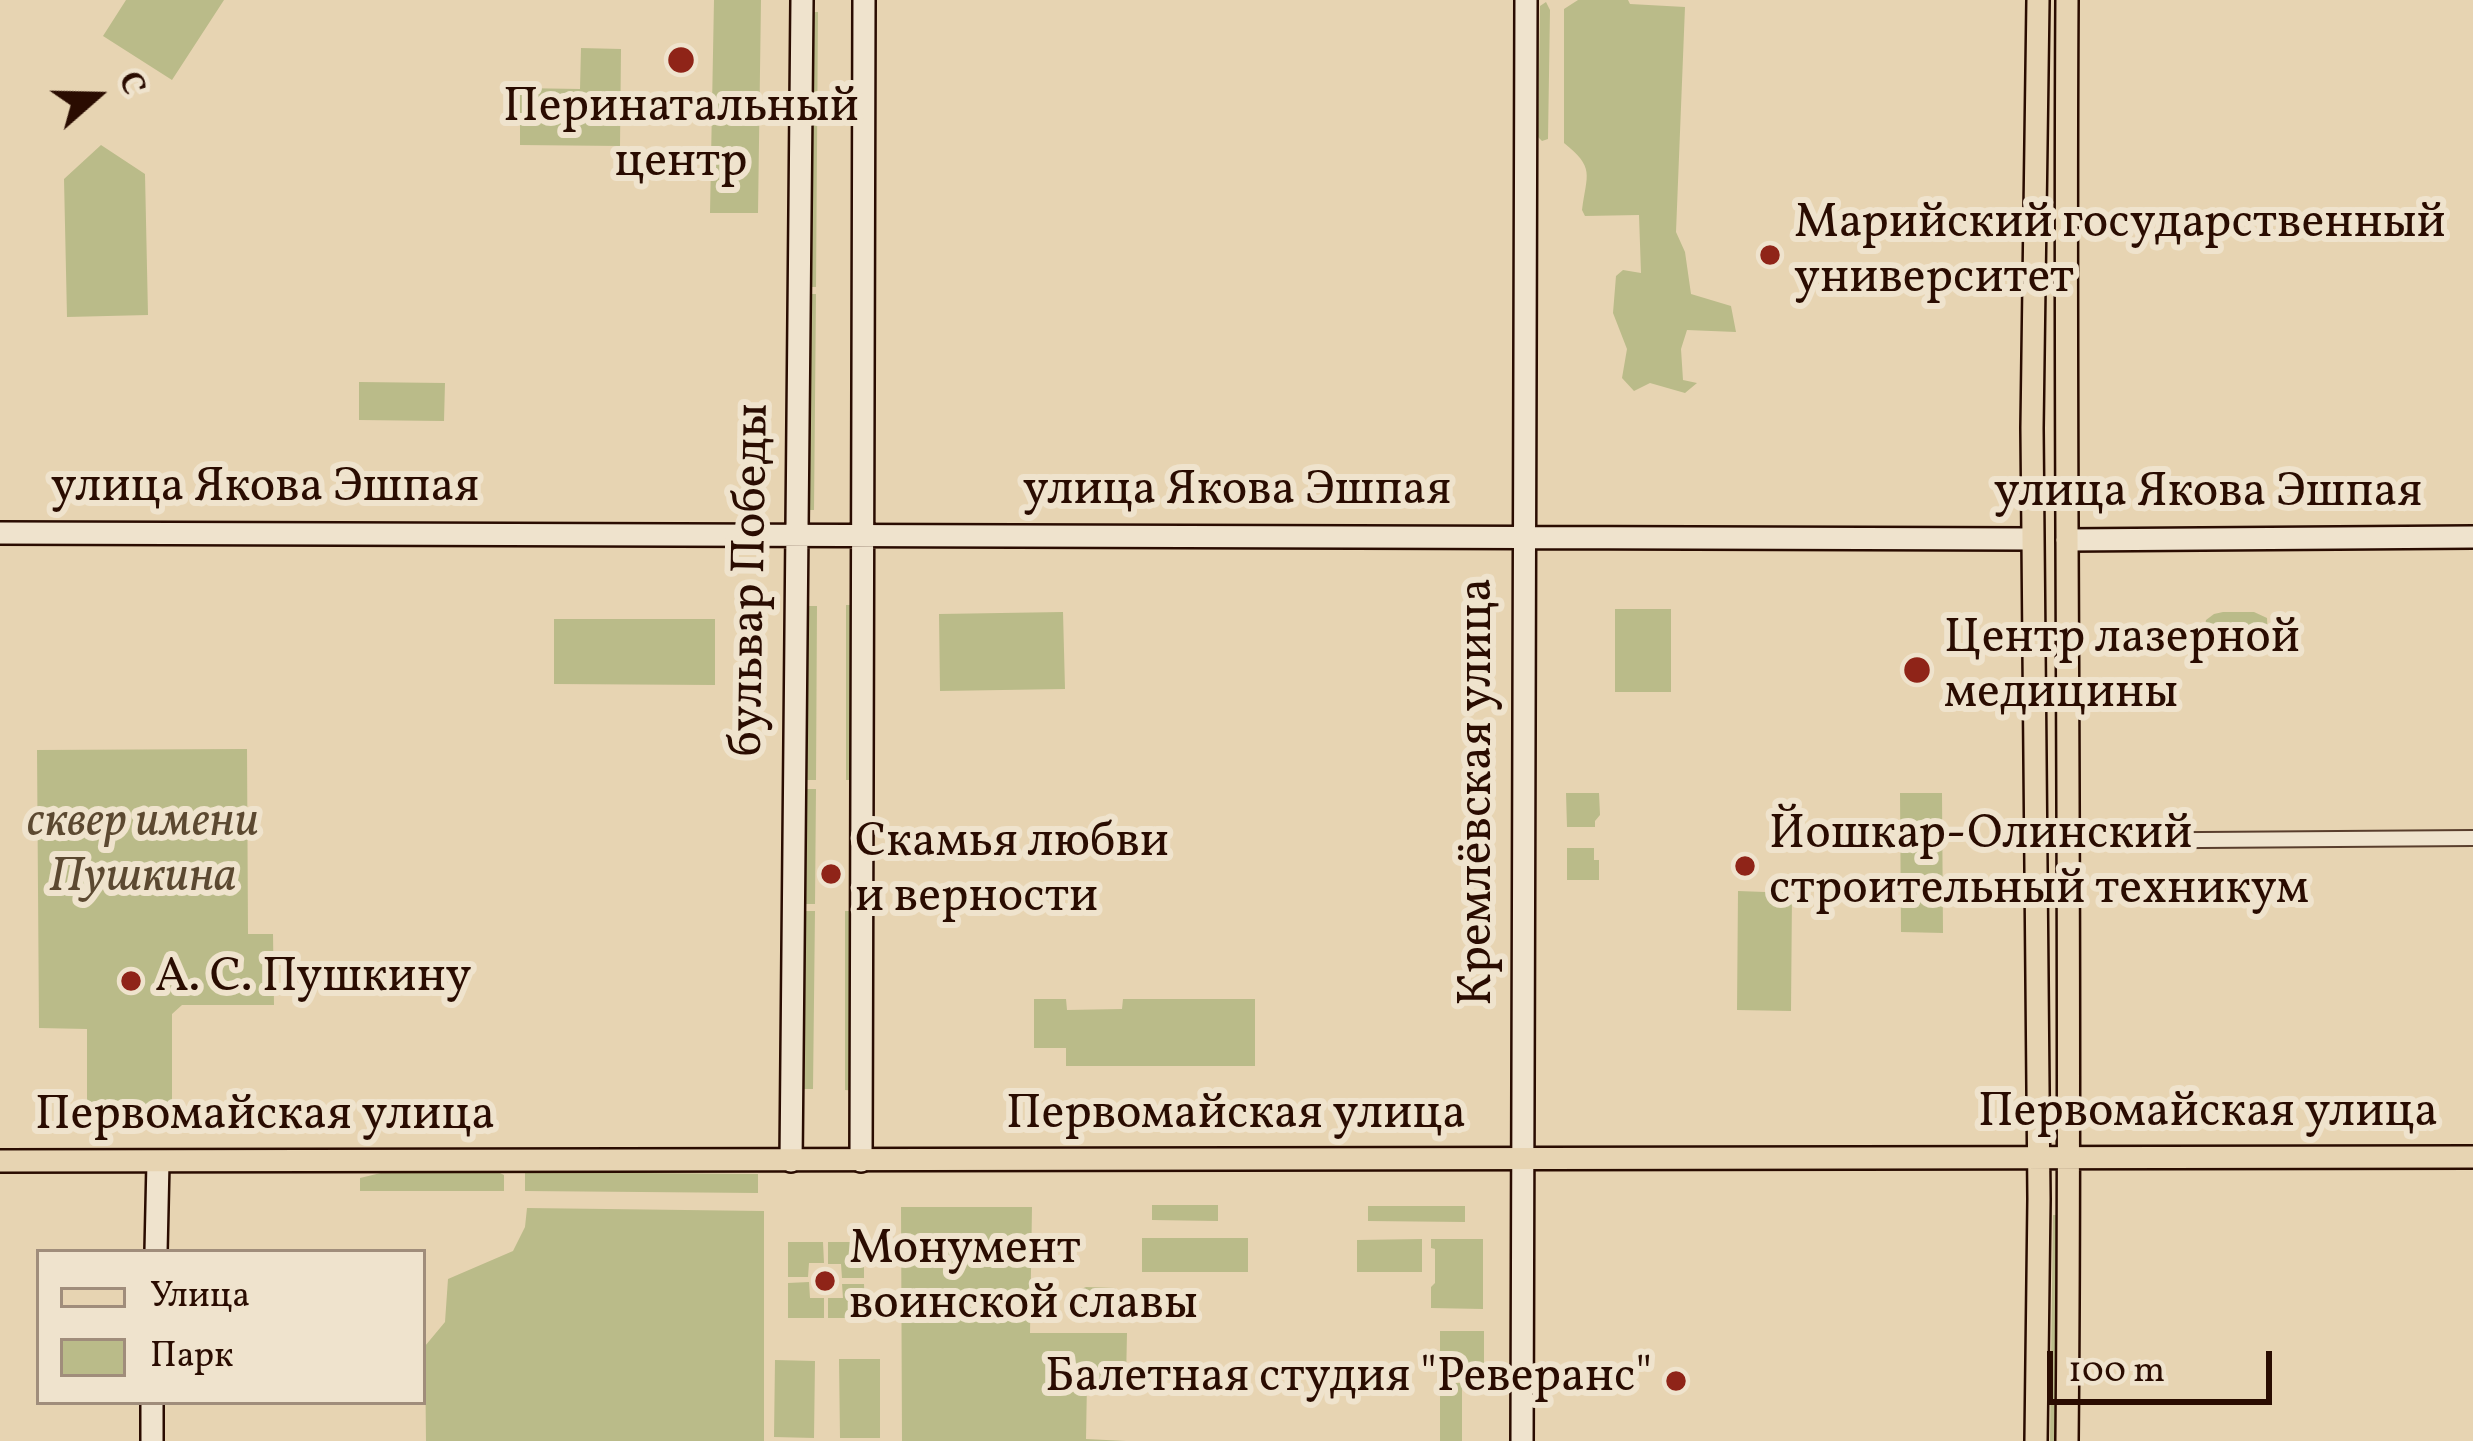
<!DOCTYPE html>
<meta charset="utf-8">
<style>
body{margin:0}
#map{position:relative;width:2473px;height:1441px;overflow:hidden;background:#e7d4b2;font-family:Vollkorn,serif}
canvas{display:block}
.legend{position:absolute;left:36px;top:1249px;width:390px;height:156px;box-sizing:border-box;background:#efe3cd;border:3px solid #a08d7b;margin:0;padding:15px 21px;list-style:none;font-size:36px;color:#2a0c01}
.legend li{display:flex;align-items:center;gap:24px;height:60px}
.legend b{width:60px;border:3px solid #a08d7b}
.north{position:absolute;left:36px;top:36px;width:120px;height:120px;-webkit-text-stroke:9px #efe3cd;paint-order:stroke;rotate:70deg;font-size:33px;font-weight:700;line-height:48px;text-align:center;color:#2a0c01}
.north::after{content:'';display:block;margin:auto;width:42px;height:54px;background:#2a0c01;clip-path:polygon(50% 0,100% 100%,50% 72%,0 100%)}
.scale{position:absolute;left:2047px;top:1351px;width:225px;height:54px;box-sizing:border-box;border:6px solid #2a0c01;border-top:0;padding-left:15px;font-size:36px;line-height:42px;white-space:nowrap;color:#2a0c01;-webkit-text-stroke:9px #efe3cd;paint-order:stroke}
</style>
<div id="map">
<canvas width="2473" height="1441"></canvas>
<ul class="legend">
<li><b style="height:15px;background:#e7d4b2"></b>Улица</li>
<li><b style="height:33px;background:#babb89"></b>Парк</li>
</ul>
<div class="north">С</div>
<div class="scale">100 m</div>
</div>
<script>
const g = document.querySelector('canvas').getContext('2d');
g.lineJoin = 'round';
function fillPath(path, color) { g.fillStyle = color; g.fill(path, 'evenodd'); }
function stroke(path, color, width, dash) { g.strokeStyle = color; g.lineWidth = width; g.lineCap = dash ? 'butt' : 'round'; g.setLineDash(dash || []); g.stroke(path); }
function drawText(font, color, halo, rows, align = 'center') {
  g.font = font + ' Vollkorn,serif'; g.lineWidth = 12; g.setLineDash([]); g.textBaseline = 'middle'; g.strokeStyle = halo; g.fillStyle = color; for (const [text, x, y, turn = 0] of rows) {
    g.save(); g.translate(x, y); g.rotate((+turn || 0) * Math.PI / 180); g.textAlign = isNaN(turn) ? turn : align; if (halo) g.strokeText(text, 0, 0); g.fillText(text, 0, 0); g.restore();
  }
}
fillPath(new Path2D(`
 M 126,0 L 224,0 L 172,80 L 103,36 Z
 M 714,0 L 761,0 L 758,213 L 710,213 Z
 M 1578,0 L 1628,0 L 1630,4 L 1685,7 L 1676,232 L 1685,252 L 1691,294 L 1731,306 L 1736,332 L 1687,330 L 1681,349 L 1683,380 L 1697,383 L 1685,393 L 1650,383 L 1634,391 L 1622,378 L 1627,349 L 1613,313 L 1616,276 L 1623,270 L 1641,273 L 1639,215 L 1585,216 L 1582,210 C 1587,173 1595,168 1564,143 L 1564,9 Z
 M 1546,2 L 1550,10 L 1548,139 L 1542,141 L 1538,137 L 1540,6 Z
 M 810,12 L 818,12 L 816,287 L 808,287 Z
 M 852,12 L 860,12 L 859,512 L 850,512 Z
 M 581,48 L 621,49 L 620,146 L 520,145 L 520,88 L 580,89 Z
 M 101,145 L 145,174 L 148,315 L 67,317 L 64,179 Z
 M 808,294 L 816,294 L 814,510 L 806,510 Z
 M 359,382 L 445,383 L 444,421 L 359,420 Z
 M 846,605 L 858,605 L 858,780 L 846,780 Z
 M 806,606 L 817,606 L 816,780 L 804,780 Z
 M 1615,609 L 1671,609 L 1671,692 L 1615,692 Z
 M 1063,612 L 1065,689 L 940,691 L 939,614 Z
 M 2223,612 L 2254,612 L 2267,618 L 2268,638 C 2253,648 2219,652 2203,640 L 2206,620 L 2214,614 Z
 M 554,619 L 715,619 L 715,685 L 554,684 Z
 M 247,749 L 248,934 L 273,934 L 274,1005 L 182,1005 L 172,1014 L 172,1117 L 87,1117 L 87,1029 L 39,1028 L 37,750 Z
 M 805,789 L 816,789 L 815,904 L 804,904 Z
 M 1566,793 L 1599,793 L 1600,815 L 1595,821 L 1595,827 L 1567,827 Z
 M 1900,793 L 1942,793 L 1943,933 L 1901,932 Z
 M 1567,848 L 1594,848 L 1594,860 L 1599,860 L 1599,880 L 1567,880 Z
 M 1738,891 L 1792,893 L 1791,1011 L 1737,1010 Z
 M 803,911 L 815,911 L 813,1089 L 802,1089 Z
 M 845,911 L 857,911 L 857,1091 L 845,1090 Z
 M 1034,999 L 1066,999 L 1067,1010 L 1122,1009 L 1123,999 L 1255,999 L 1255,1066 L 1066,1066 L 1066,1048 L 1034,1048 Z
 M 389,1171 L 498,1172 L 504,1175 L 504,1191 L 360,1191 L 360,1178 Z
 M 525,1172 L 758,1174 L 758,1193 L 525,1191 Z
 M 1152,1205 L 1218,1205 L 1218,1221 L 1152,1220 Z
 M 1368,1206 L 1465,1206 L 1465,1222 L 1368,1221 Z
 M 901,1207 L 1032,1207 L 1030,1333 L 1127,1333 L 1126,1381 L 1087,1382 L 1086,1439 L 1126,1441 L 902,1441 Z
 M 527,1208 L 764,1211 L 764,1441 L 426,1441 L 425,1346 L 445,1322 L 448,1279 L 513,1251 L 525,1227 Z
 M 2053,1215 L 2058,1215 L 2055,1441 L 2050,1441 Z
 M 1142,1238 L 1248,1238 L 1248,1272 L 1142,1272 Z
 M 1422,1239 L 1422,1272 L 1357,1272 L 1357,1240 Z
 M 1431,1239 L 1483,1239 L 1483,1309 L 1431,1308 L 1431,1287 L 1435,1283 L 1435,1249 L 1431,1248 Z
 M 788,1242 L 823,1242 L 824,1263 L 809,1263 L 808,1277 L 788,1277 Z
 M 828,1242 L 864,1242 L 864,1278 L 842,1278 L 841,1264 L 828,1264 Z
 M 809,1282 L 810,1298 L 824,1298 L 824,1318 L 788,1318 L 788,1283 Z
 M 842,1284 L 864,1284 L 865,1318 L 828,1318 L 828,1298 L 843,1298 Z
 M 1086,1287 L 1115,1288 L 1121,1294 L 1120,1315 L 1108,1321 L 1080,1319 C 1075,1310 1076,1300 1079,1290 Z
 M 1440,1331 L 1484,1331 L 1484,1369 L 1440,1369 Z
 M 839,1359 L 880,1359 L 880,1438 L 840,1438 Z
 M 775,1360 L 815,1361 L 814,1438 L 774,1437 Z
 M 1440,1383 L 1462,1383 L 1462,1441 L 1440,1441 Z`), '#babb89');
const street = new Path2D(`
 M 2067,841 L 2473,838`);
const secondary = new Path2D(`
 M 0,533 L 2032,539
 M 2067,540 L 2473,537
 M 791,1161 L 802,0
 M 861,1161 L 864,0
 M 156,1252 L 158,1162
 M 152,1441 L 152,1402
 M 1522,1441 L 1526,0`);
const primary = new Path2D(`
 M 0,1161 L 2473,1157
 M 2036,1441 L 2039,1199 L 2032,428 L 2038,0
 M 2067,1441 C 2072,961 2064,480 2067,0`);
stroke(street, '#593e2d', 18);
stroke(secondary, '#2a0c01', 26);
stroke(primary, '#2a0c01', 26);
stroke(street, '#efe3cd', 14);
stroke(secondary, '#efe3cd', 21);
stroke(primary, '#e7d4b2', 21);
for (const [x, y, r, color] of [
 [681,60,15,"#8f2418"],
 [1770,255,12,"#8f2418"],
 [1917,670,15,"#8f2418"],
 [1745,866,12,"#8f2418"],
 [831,874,12,"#8f2418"],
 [131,981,12,"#8f2418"],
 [825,1281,12,"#8f2418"],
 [1676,1381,12,"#8f2418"]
]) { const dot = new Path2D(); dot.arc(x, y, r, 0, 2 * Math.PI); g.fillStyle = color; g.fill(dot); stroke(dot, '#efe3cd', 4.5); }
drawText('48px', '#2a0c01', '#efe3cd', [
 ["Перинатальный",681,111,"center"],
 ["центр",681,166,"center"],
 ["Марийский государственный",1794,227],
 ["университет",1794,282],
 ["Центр лазерной",1944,642],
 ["медицины",1944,697],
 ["Йошкар-Олинский",1769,838],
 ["строительный техникум",1769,893],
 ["Скамья любви",855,846],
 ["и верности",855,901],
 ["А. С. Пушкину",155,981],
 ["Монумент",849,1253],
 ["воинской славы",849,1308],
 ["Балетная студия \"Реверанс\"",1652,1381,"right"]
], 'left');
drawText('48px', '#2a0c01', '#efe3cd', [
 ["улица Якова Эшпая",265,491],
 ["улица Якова Эшпая",1237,494],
 ["улица Якова Эшпая",2208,496],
 ["бульвар Победы",754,580,-89],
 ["Кремлёвская улица",1481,792,-90],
 ["Первомайская улица",2208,1116],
 ["Первомайская улица",1236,1118],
 ["Первомайская улица",265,1119]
]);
drawText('italic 48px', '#5c4931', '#efe3cd', [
 ["сквер имени",143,826],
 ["Пушкина",143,881]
]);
</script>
